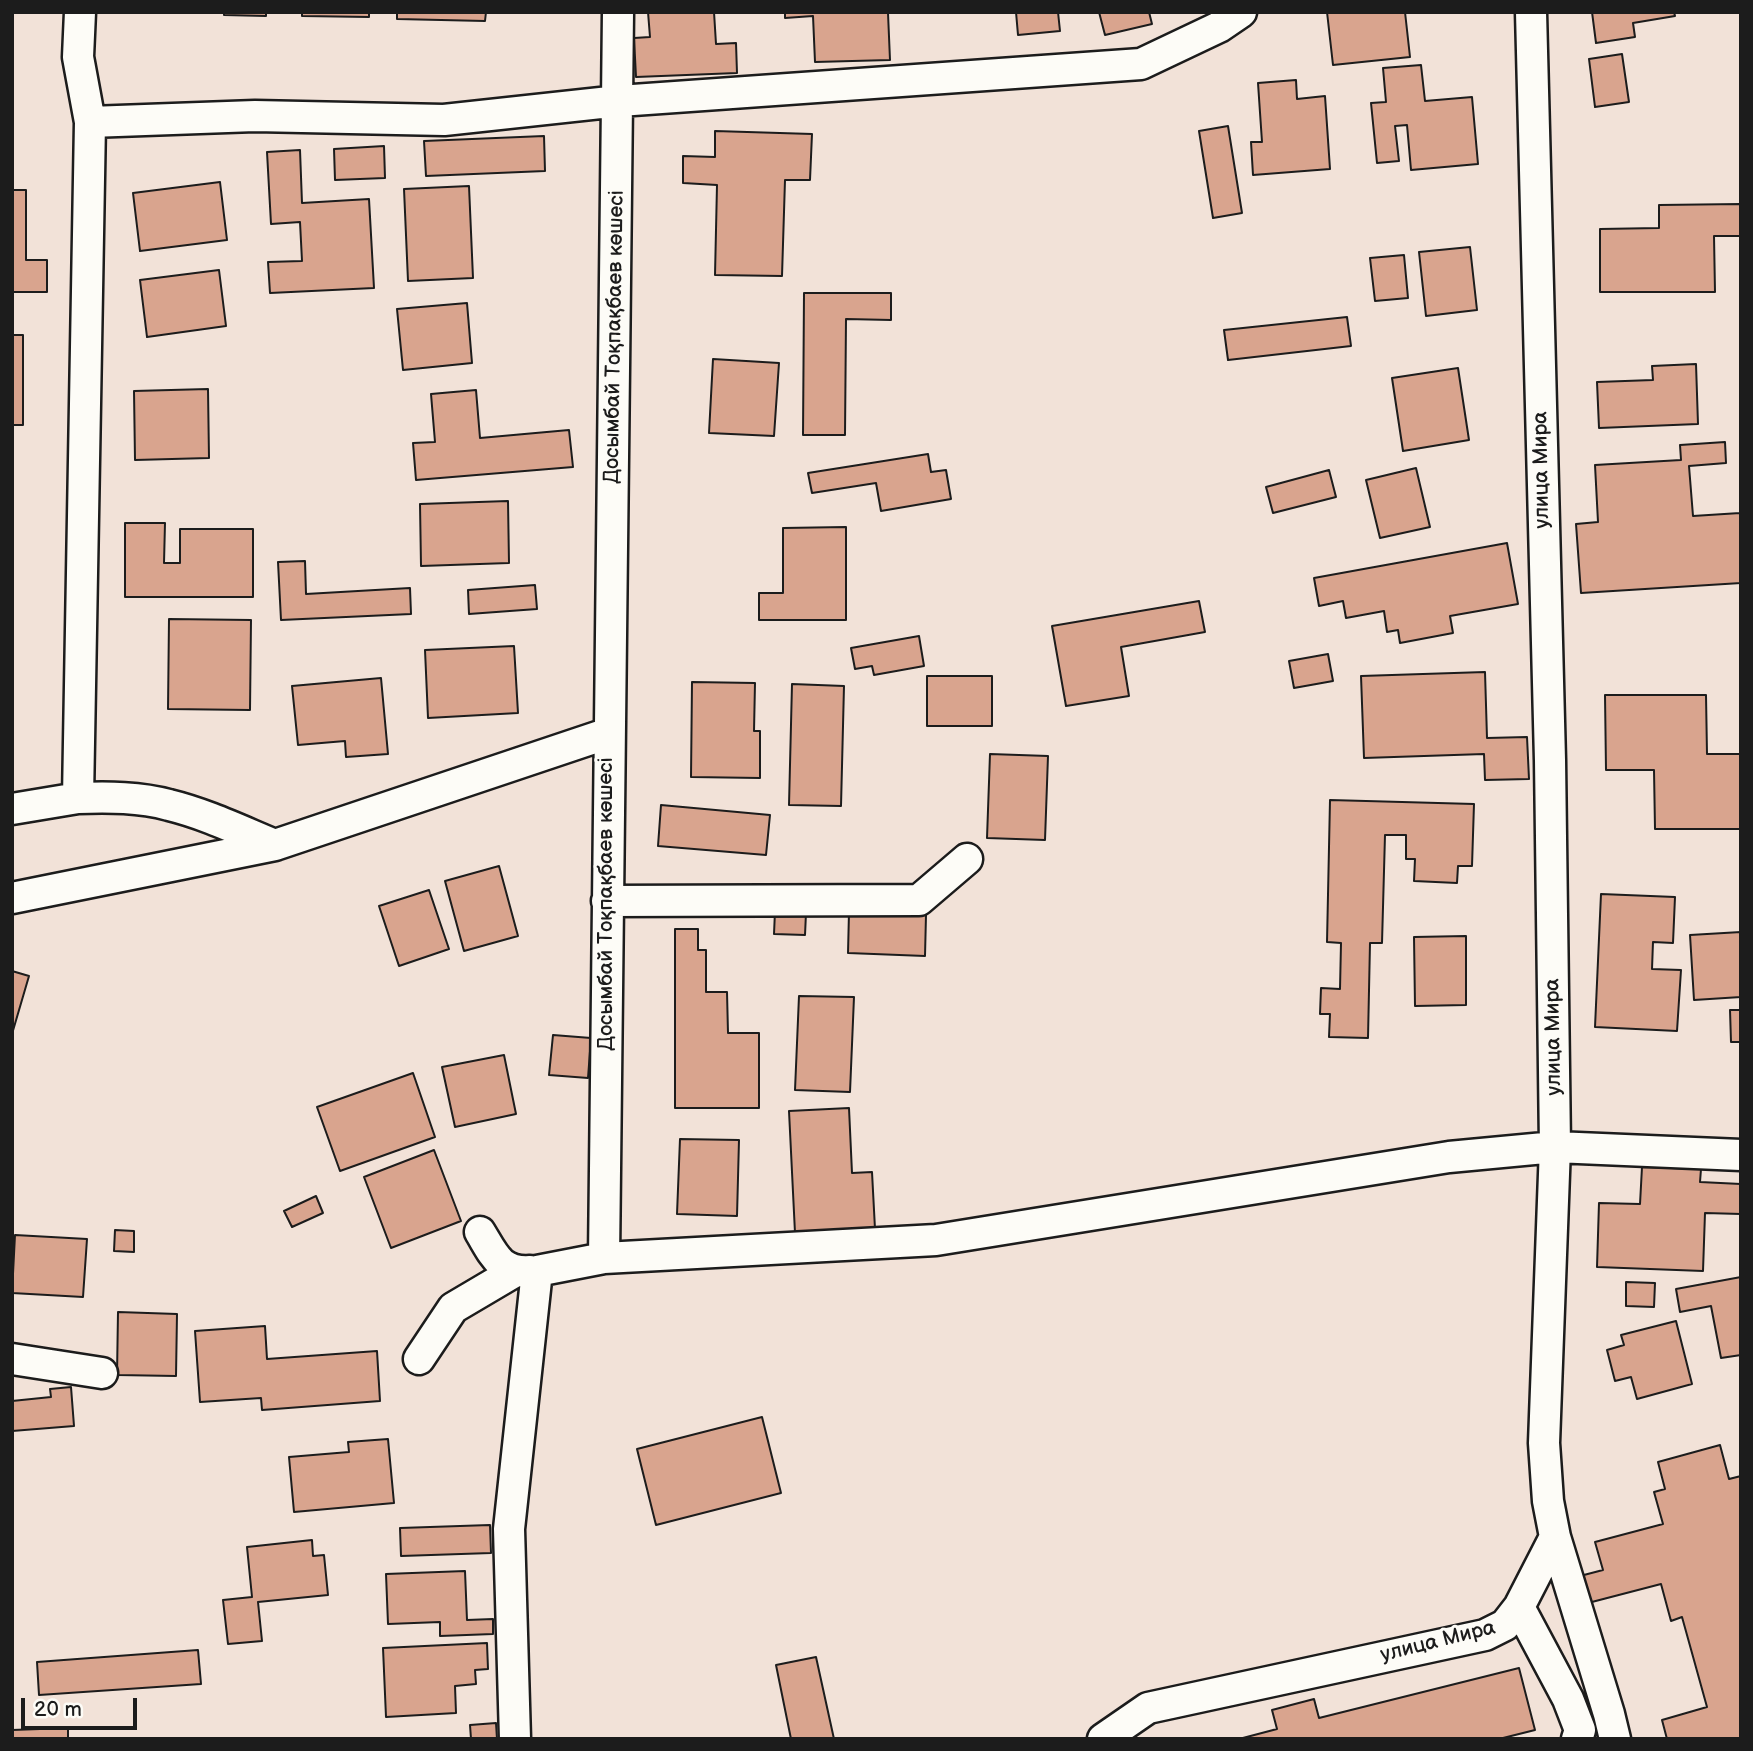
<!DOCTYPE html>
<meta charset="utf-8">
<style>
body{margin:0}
#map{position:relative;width:1753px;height:1751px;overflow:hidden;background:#f2e2d8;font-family:"Balsamiq Sans",sans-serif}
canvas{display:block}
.frame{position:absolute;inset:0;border:14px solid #1c1c1c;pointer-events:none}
.scale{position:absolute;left:21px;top:1698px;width:116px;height:32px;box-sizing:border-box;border:4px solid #1c1c1c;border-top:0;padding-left:9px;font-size:21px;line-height:24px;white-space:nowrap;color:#1c1c1c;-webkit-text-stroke:5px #fdfcf7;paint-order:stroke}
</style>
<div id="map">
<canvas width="1753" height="1751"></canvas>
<div class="frame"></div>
<div class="scale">20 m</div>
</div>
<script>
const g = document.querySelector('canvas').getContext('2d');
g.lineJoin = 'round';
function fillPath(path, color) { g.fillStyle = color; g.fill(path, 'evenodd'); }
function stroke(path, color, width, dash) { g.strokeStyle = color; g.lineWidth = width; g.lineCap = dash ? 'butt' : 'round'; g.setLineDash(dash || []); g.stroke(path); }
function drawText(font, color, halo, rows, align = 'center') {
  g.font = font + ' "Balsamiq Sans",sans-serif'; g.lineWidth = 6; g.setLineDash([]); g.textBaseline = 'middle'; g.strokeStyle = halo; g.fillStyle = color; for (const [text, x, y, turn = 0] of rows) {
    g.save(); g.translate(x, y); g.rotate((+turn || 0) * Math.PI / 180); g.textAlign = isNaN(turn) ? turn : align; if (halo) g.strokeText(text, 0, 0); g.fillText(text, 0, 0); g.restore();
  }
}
const building = new Path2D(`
 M 224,12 L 266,12 L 266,16 L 224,15 Z
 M 302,12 L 369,12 L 369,17 L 302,16 Z
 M 397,12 L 486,12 L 485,21 L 397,19 Z
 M 648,12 L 714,12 L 716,44 L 736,43 L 737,73 L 636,77 L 634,38 L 650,37 Z
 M 785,12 L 888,13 L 890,60 L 815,62 L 813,16 L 785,18 Z
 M 1016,12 L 1058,12 L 1060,31 L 1018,35 Z
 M 1099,12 L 1149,12 L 1152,24 L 1105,35 Z
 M 1327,12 L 1405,12 L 1410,57 L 1333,65 Z
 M 1592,12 L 1674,12 L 1675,16 L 1633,23 L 1635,37 L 1596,43 Z
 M 1622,54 L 1629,102 L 1595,107 L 1589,59 Z
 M 1421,65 L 1425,101 L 1472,97 L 1478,164 L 1411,170 L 1407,125 L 1395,126 L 1399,161 L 1377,163 L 1371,103 L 1386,102 L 1383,68 Z
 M 1296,80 L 1297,99 L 1325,96 L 1330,169 L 1253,175 L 1251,142 L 1262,142 L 1258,83 Z
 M 1228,126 L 1242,213 L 1213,218 L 1199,131 Z
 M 715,131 L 812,134 L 810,180 L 785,180 L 782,276 L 715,275 L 717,185 L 683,183 L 683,156 L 715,157 Z
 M 544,136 L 545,171 L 426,176 L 424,141 Z
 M 384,146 L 385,178 L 335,180 L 334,149 Z
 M 300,150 L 302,203 L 369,199 L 374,288 L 270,293 L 268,262 L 302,261 L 300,222 L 271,224 L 267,152 Z
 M 220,182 L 227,240 L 140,251 L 133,193 Z
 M 469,186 L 473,278 L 408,281 L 404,189 Z
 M 12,190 L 26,190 L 26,260 L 47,260 L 47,292 L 12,292 Z
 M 1741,204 L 1741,236 L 1714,236 L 1715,292 L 1600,292 L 1600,229 L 1659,228 L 1659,205 Z
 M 1470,247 L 1477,310 L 1426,316 L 1419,252 Z
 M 1404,255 L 1408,298 L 1375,301 L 1370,258 Z
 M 219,270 L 226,326 L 147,337 L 140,280 Z
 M 804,293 L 891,293 L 891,320 L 846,319 L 845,435 L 803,435 Z
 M 467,303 L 472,363 L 403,370 L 397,309 Z
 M 1347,317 L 1351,346 L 1228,360 L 1224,330 Z
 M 12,335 L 23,335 L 23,425 L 12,425 Z
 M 713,359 L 779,363 L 774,436 L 709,433 Z
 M 1696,364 L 1698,424 L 1599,428 L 1597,382 L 1653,380 L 1652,366 Z
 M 1458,368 L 1469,440 L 1403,451 L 1392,378 Z
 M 208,389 L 209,458 L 135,460 L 134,391 Z
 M 476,390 L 480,438 L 569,430 L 573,467 L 416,480 L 413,443 L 435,442 L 431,394 Z
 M 1725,442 L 1726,463 L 1689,466 L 1693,516 L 1740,513 L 1741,510 L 1741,583 L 1581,593 L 1576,524 L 1598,522 L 1595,465 L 1681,460 L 1680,445 Z
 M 928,454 L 931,472 L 946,470 L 951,499 L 881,511 L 876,483 L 812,493 L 808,473 Z
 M 1416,468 L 1430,527 L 1380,538 L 1366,480 Z
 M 1329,470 L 1336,497 L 1273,513 L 1266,487 Z
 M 508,501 L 509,563 L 421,566 L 420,504 Z
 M 125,523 L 165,523 L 164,563 L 180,563 L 180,529 L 253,529 L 253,597 L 125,597 Z
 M 846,527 L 846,620 L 759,620 L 759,593 L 783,593 L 783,528 Z
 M 1507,543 L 1518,604 L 1450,616 L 1453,633 L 1400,643 L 1398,630 L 1387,632 L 1384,611 L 1346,618 L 1343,601 L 1319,606 L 1314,578 Z
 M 305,561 L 306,594 L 410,588 L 411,614 L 281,620 L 278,562 Z
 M 535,585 L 537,609 L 469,614 L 468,590 Z
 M 1199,601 L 1205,632 L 1121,647 L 1129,696 L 1066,706 L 1052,626 Z
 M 169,619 L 251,620 L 250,710 L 168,709 Z
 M 919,636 L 924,666 L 874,675 L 872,666 L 855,669 L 851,648 Z
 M 514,646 L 518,713 L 428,718 L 425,650 Z
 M 1328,654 L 1333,681 L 1294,688 L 1289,661 Z
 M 1485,672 L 1487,738 L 1527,737 L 1529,779 L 1485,780 L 1484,754 L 1364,758 L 1361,676 Z
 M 927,676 L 992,676 L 992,726 L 927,726 Z
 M 381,678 L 388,754 L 346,757 L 345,741 L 298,745 L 292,686 Z
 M 692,682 L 755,683 L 754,731 L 760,731 L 760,778 L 691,777 Z
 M 792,684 L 844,686 L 841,806 L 789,805 Z
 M 1605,695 L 1706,695 L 1707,754 L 1741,754 L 1741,829 L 1655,829 L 1654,770 L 1606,770 Z
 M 990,754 L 1048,756 L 1045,840 L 987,838 Z
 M 1330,800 L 1474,804 L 1472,866 L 1458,866 L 1457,883 L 1414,881 L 1415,859 L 1406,859 L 1406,835 L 1385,835 L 1382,943 L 1370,943 L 1368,1038 L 1329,1037 L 1330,1014 L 1320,1014 L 1321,988 L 1340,989 L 1341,943 L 1327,942 Z
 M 661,805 L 770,815 L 766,855 L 658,846 Z
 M 499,866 L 518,936 L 464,951 L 445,881 Z
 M 429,890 L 449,949 L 399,966 L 379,906 Z
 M 1601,894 L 1675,897 L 1673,943 L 1653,942 L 1652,969 L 1681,970 L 1677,1031 L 1595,1027 Z
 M 775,911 L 806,913 L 805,935 L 774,934 Z
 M 849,912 L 926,915 L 925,956 L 848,953 Z
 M 675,929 L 698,929 L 698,950 L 706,950 L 706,992 L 727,992 L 728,1033 L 759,1033 L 759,1108 L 675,1108 Z
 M 1741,932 L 1741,997 L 1694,1000 L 1690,935 Z
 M 1466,936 L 1466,1005 L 1415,1006 L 1414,937 Z
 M 12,971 L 29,976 L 12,1034 Z
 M 799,996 L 854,997 L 850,1092 L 795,1090 Z
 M 1730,1010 L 1741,1010 L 1741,1042 L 1731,1042 Z
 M 553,1035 L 591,1038 L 588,1078 L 549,1075 Z
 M 504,1055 L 516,1114 L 455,1127 L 442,1067 Z
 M 413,1073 L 435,1137 L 340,1171 L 317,1107 Z
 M 849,1108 L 852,1173 L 872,1172 L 875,1229 L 795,1233 L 789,1111 Z
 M 680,1139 L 739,1140 L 737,1216 L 677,1214 Z
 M 434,1150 L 461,1221 L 391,1248 L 364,1177 Z
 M 1642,1167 L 1701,1169 L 1700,1182 L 1741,1184 L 1741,1214 L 1705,1213 L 1703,1271 L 1597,1267 L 1599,1203 L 1640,1204 Z
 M 316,1196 L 323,1213 L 292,1227 L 284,1211 Z
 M 115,1230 L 134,1231 L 134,1252 L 114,1251 Z
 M 15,1235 L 87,1239 L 83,1297 L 12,1293 Z
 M 1741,1277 L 1741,1355 L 1721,1358 L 1711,1306 L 1680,1312 L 1676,1289 Z
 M 1626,1282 L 1655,1283 L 1654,1307 L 1626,1306 Z
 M 118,1312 L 177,1314 L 176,1376 L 117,1375 Z
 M 1676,1321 L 1692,1384 L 1637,1399 L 1631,1377 L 1615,1381 L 1607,1350 L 1624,1345 L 1621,1335 Z
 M 265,1326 L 267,1359 L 377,1351 L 380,1401 L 262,1410 L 261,1398 L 200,1402 L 195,1331 Z
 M 71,1387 L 74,1426 L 12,1431 L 12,1401 L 51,1397 L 50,1389 Z
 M 762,1417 L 781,1493 L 656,1525 L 637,1449 Z
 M 388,1439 L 394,1503 L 294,1512 L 289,1457 L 349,1452 L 348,1442 Z
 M 1720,1445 L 1729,1479 L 1741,1476 L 1741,1739 L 1667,1739 L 1662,1720 L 1707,1707 L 1682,1617 L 1671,1621 L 1661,1584 L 1588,1603 L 1580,1576 L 1603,1570 L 1595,1542 L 1663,1524 L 1654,1492 L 1665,1489 L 1658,1462 Z
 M 490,1525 L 491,1553 L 401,1556 L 400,1528 Z
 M 312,1540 L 313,1556 L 324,1555 L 328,1595 L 258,1602 L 262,1641 L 228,1644 L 223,1600 L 252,1597 L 247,1547 Z
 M 465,1571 L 467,1620 L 493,1619 L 493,1634 L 440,1636 L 440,1622 L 388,1624 L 386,1574 Z
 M 487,1643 L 488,1669 L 475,1670 L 476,1684 L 455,1686 L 456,1713 L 386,1717 L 383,1648 Z
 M 198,1650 L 201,1684 L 39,1695 L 37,1662 Z
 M 816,1657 L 834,1739 L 791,1739 L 776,1665 Z
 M 1519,1668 L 1535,1730 L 1499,1739 L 1239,1739 L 1277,1729 L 1272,1710 L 1314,1699 L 1319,1718 Z
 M 496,1723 L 497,1739 L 471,1739 L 470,1725 Z
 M 68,1728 L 68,1739 L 12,1739 L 12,1730 Z`);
fillPath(building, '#d9a48e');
stroke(building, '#1c1c1c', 2);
const street = new Path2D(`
 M 80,12 L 78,57 L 90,122 L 255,116 L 444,120 L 619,101 L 1141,64 L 1219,27 L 1241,12
 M 78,798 C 109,797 140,797 169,805 C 206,814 241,831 275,845
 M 12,809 L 78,798 L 90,122
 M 12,898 L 275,845 L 609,733
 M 607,901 L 919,900 L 967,859
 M 480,1232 C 494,1255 500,1273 530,1271
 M 604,1258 L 936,1240 L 1449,1157 L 1555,1147 L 1741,1155
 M 12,1359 L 102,1373
 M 419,1359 L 453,1308 L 514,1272
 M 1555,1537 L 1609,1714 L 1615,1739
 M 1519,1607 L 1568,1699 L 1580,1730 L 1577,1739
 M 515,1739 L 509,1529 L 537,1271 L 604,1258 L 618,12
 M 1103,1739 L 1148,1708 L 1485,1635 L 1505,1625 L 1519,1607 L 1555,1537 L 1548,1501 L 1544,1443 L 1555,1147 L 1550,760 L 1531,12`);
stroke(street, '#1c1c1c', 35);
stroke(street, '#fdfcf7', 30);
drawText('21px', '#1c1c1c', '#fdfcf7', [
 ["Досымбай Тоқпақбаев көшесі",615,337,-89],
 ["улица Мира",1542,470,-91],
 ["Досымбай Тоқпақбаев көшесі",607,904,-90],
 ["улица Мира",1554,1037,-91],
 ["улица Мира",1438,1642,-14]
]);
</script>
